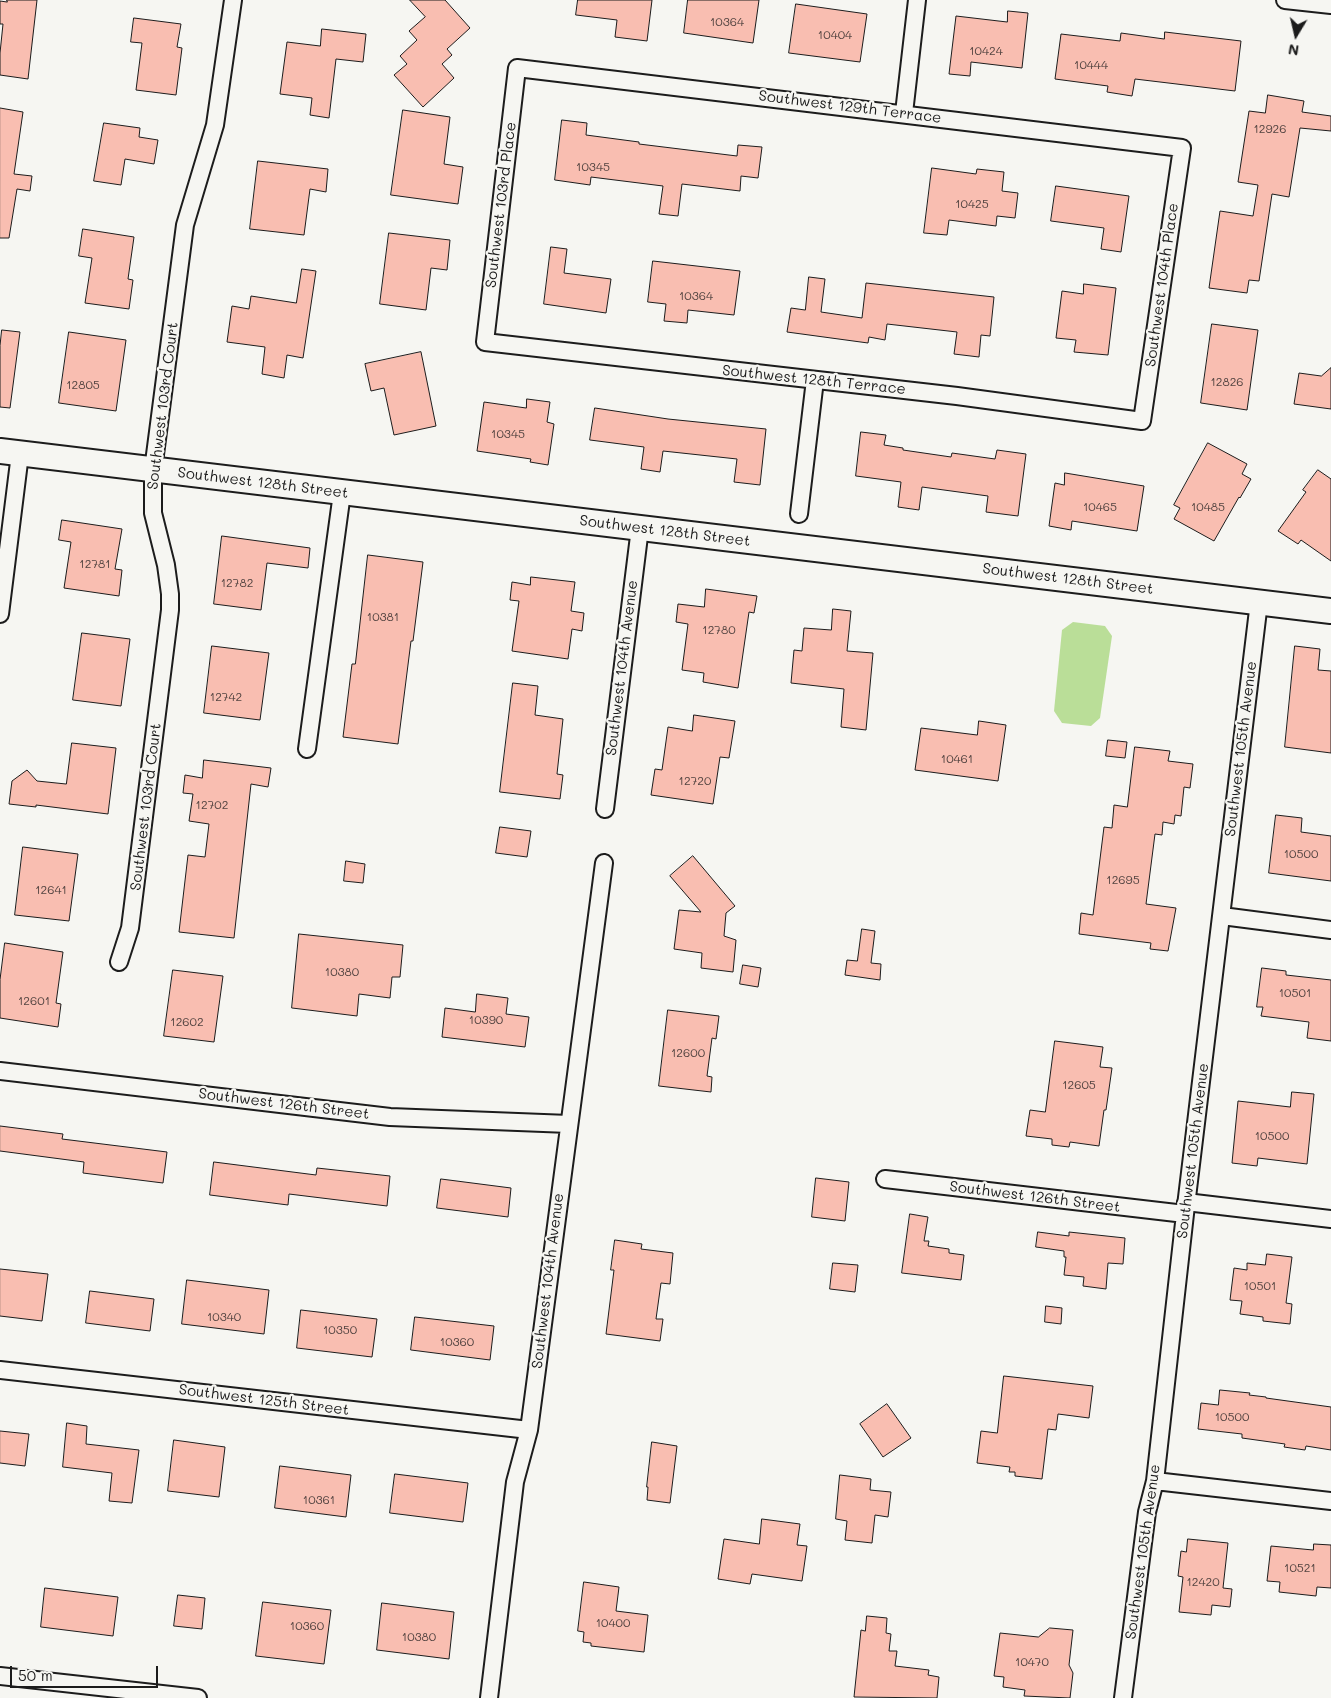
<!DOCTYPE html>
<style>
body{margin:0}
#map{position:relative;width:1331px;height:1698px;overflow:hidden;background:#f6f6f2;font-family:Mali,sans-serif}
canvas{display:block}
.north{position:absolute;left:1271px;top:10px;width:50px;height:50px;-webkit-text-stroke:4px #f6f6f2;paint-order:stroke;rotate:189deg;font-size:14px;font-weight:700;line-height:20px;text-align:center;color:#1c1c1c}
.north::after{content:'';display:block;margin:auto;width:18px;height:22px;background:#1c1c1c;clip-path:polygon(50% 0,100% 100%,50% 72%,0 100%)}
.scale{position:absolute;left:10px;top:1666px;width:148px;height:22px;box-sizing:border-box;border:2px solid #1c1c1c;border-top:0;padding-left:6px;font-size:15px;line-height:18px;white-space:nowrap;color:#1c1c1c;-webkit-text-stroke:4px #f6f6f2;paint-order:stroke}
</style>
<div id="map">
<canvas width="1331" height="1698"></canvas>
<div class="north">N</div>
<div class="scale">50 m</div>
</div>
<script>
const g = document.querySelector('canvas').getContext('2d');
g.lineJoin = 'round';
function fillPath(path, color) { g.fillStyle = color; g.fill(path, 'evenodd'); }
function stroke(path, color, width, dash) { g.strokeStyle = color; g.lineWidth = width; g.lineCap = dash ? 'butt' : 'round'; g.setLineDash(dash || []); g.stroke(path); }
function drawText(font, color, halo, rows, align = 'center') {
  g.font = font + ' Mali,sans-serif'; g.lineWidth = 4.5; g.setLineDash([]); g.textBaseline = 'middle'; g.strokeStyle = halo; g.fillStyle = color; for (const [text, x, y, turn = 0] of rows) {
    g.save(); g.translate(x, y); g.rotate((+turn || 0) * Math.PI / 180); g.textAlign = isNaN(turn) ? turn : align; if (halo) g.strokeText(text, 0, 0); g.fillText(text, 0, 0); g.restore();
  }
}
fillPath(new Path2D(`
 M 1073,622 L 1105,626 L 1112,636 L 1100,718 L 1091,726 L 1062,723 L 1054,711 L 1062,630 Z`), '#bade98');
const building = new Path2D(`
 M 7,0 L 37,0 L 28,79 L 0,75 L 0,53 L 3,24 L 0,24 L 0,1 L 7,2 Z
 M 410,0 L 445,0 L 470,28 L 447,49 L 452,55 L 442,64 L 454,78 L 423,107 L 394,75 L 407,64 L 400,56 L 417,40 L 409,31 L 425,17 Z
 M 578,0 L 652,0 L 647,41 L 615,37 L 617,20 L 576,15 Z
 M 688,0 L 759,0 L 753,43 L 684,33 Z
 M 796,4 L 867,14 L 860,62 L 789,53 Z
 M 1008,11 L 1028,13 L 1022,68 L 971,62 L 970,76 L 949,74 L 956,16 L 1007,22 Z
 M 134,18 L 181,24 L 177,47 L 182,48 L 176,95 L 136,90 L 142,43 L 131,42 Z
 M 322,29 L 366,34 L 363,62 L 336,59 L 329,118 L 310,115 L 312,98 L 280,94 L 287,42 L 320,46 Z
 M 1165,32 L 1241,41 L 1235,91 L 1135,79 L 1132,96 L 1107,92 L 1108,86 L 1055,79 L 1061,34 L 1120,41 L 1121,33 L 1164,39 Z
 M 1268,95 L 1304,101 L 1302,112 L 1331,116 L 1331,131 L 1300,128 L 1289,197 L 1272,194 L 1259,281 L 1249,280 L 1247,293 L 1209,288 L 1220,211 L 1253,216 L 1258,185 L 1238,182 L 1249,111 L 1265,113 Z
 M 0,108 L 23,112 L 14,174 L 32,176 L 30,191 L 17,189 L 9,238 L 0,238 Z
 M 403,110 L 450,117 L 444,164 L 463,167 L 458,204 L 391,195 Z
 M 562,120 L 587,123 L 586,135 L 639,142 L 639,144 L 737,156 L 738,145 L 762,147 L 758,178 L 741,176 L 740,191 L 682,184 L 678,216 L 659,214 L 663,186 L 591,177 L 590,185 L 555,180 Z
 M 104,123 L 140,128 L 139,137 L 158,140 L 154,164 L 125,159 L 121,185 L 94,181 Z
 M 258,161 L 328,169 L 326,192 L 310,189 L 304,235 L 250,229 Z
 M 932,168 L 976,174 L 977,169 L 1004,172 L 1002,191 L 1018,193 L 1015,218 L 997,216 L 996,226 L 949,220 L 947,235 L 924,233 Z
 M 1056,186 L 1129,196 L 1121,252 L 1101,249 L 1104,228 L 1051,221 Z
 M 83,229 L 134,237 L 128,279 L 133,280 L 129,309 L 85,303 L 92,258 L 79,256 Z
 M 389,233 L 450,240 L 447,270 L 431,268 L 426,310 L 380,304 Z
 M 551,247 L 567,249 L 564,273 L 611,279 L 606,313 L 544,304 Z
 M 653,261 L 740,271 L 734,315 L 688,310 L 687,323 L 664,321 L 666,304 L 648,302 Z
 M 302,269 L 316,271 L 303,358 L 287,355 L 284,378 L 262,374 L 265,347 L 227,342 L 232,306 L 249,309 L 251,296 L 296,303 Z
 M 809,277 L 825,279 L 821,312 L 862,318 L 866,283 L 994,297 L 990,336 L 981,335 L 979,357 L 954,354 L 957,332 L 887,324 L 885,340 L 869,337 L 868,343 L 787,332 L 791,308 L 805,310 Z
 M 1084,284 L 1116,288 L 1108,355 L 1074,352 L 1076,340 L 1056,338 L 1062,291 L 1083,294 Z
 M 1212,324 L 1258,330 L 1247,410 L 1201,403 Z
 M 2,330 L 20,332 L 10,408 L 0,407 L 0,346 Z
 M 69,332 L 126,340 L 116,411 L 59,403 Z
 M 421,352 L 436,426 L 394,435 L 384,388 L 371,391 L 365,364 Z
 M 1331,368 L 1331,409 L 1294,404 L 1299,373 L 1321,376 Z
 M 527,399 L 550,402 L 547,422 L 554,424 L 548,465 L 530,462 L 531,459 L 477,451 L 484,402 L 526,408 Z
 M 595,408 L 668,419 L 766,429 L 760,485 L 734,482 L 737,459 L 663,451 L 660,472 L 641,469 L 644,447 L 590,440 Z
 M 861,432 L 886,435 L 884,445 L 903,448 L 903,450 L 951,457 L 952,453 L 995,459 L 997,450 L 1026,454 L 1018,516 L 986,512 L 988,496 L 922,487 L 919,510 L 898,507 L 901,482 L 856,476 Z
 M 1208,443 L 1247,464 L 1242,474 L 1251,479 L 1240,498 L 1239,497 L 1214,541 L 1174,519 L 1180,508 L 1174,505 Z
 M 1318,470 L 1331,479 L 1331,561 L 1301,540 L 1298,544 L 1278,531 L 1306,492 L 1303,490 Z
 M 1065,473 L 1144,486 L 1137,531 L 1072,521 L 1071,530 L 1049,526 L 1055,483 L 1064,485 Z
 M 62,520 L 122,529 L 115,569 L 122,570 L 119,596 L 64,588 L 71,542 L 59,540 Z
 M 222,536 L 310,548 L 308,568 L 267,563 L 261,610 L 214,604 Z
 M 368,555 L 423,562 L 413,641 L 411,641 L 398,744 L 343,737 L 352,664 L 355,664 Z
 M 531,577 L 575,582 L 571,611 L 584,613 L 582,631 L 572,629 L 568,659 L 512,651 L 519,601 L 510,600 L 512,582 L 530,585 Z
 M 706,589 L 757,596 L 754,613 L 749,612 L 738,688 L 703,682 L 704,673 L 682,670 L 688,624 L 676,622 L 678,604 L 704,607 Z
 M 833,609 L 851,611 L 847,651 L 873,653 L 866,730 L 841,727 L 844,689 L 791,683 L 794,650 L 802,651 L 804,628 L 831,630 Z
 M 82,633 L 130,639 L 121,706 L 73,700 Z
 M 212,646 L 269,653 L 260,720 L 204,713 Z
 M 1295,646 L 1320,649 L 1318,670 L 1331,671 L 1331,753 L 1285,747 Z
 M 513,683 L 538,686 L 535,715 L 563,719 L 557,774 L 563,775 L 560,799 L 500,792 Z
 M 694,715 L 735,721 L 729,758 L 720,757 L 713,804 L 651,795 L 655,769 L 662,770 L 668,727 L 692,731 Z
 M 979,721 L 1006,725 L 998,781 L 915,770 L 921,728 L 977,735 Z
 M 1108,740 L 1127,742 L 1125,758 L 1106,756 Z
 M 72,743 L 116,748 L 108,814 L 36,805 L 36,807 L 9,804 L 12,781 L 27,770 L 37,781 L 66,784 Z
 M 1135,747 L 1170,751 L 1168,761 L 1193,764 L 1190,788 L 1184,787 L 1181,816 L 1175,815 L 1174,824 L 1163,822 L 1162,835 L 1155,834 L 1146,904 L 1176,908 L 1168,951 L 1150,949 L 1151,943 L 1079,934 L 1081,913 L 1093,915 L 1104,827 L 1112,828 L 1114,805 L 1127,807 Z
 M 204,760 L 271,768 L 268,787 L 251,784 L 234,938 L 179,932 L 188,855 L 205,857 L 209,824 L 189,821 L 193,794 L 183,793 L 185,775 L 202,778 Z
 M 1276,815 L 1302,818 L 1301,832 L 1331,836 L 1331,881 L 1269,873 Z
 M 500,827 L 531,831 L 527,857 L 496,853 Z
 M 23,847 L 78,854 L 69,921 L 15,915 Z
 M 693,856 L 735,906 L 726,913 L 724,936 L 736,940 L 733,972 L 701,968 L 702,953 L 674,949 L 679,910 L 701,912 L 670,876 Z
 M 346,861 L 365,864 L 363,883 L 344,881 Z
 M 862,929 L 875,931 L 871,963 L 881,964 L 880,980 L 845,975 L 847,960 L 857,961 Z
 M 299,934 L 403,945 L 400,977 L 392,977 L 390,998 L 359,994 L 357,1016 L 292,1008 Z
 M 5,943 L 63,952 L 56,1003 L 61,1004 L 58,1027 L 0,1018 L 0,980 Z
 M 743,965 L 761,968 L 758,987 L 740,984 Z
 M 1262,968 L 1286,971 L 1286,975 L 1331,980 L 1331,1041 L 1307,1038 L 1309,1022 L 1261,1016 L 1263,1007 L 1257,1007 Z
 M 173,970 L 223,976 L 214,1042 L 164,1036 Z
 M 477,994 L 508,998 L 506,1014 L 529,1017 L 525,1047 L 442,1037 L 445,1008 L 475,1012 Z
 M 668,1010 L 719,1016 L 716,1039 L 712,1038 L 707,1076 L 712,1077 L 711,1092 L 659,1086 Z
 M 1055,1041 L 1103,1047 L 1100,1067 L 1112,1068 L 1106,1110 L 1104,1110 L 1099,1146 L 1070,1142 L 1069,1147 L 1052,1145 L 1052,1139 L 1026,1136 L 1030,1110 L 1045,1112 Z
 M 1292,1092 L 1314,1094 L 1307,1164 L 1258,1158 L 1257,1166 L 1232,1163 L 1238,1101 L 1290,1107 Z
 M 0,1126 L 63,1134 L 62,1139 L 167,1152 L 163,1183 L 83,1173 L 84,1162 L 0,1151 Z
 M 214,1162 L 316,1175 L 317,1168 L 390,1176 L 387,1206 L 289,1194 L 288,1205 L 210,1195 Z
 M 816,1178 L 849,1182 L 845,1221 L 812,1217 Z
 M 441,1179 L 511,1188 L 508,1217 L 437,1208 Z
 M 910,1214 L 928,1217 L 924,1241 L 929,1241 L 928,1246 L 949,1249 L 949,1253 L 964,1255 L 961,1280 L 902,1273 Z
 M 1038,1232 L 1069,1236 L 1069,1232 L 1125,1238 L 1123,1264 L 1108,1263 L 1106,1289 L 1083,1286 L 1084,1277 L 1064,1275 L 1066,1257 L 1064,1257 L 1064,1251 L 1036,1247 Z
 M 615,1240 L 642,1244 L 641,1249 L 673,1253 L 670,1284 L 661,1283 L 656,1319 L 663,1319 L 660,1341 L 606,1334 L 614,1270 L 611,1270 Z
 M 1267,1254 L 1292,1257 L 1286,1303 L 1292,1304 L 1290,1324 L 1263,1321 L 1263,1317 L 1240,1314 L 1242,1301 L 1230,1300 L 1234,1268 L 1247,1270 L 1247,1263 L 1265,1265 Z
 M 833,1263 L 858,1265 L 855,1292 L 830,1289 Z
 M 0,1269 L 48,1274 L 42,1321 L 0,1316 Z
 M 187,1280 L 269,1290 L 264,1334 L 182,1324 Z
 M 90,1291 L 154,1299 L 150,1331 L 86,1323 Z
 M 1046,1306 L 1062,1308 L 1061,1324 L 1045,1322 Z
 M 301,1310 L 377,1319 L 372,1357 L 297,1348 Z
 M 415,1317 L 494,1326 L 490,1360 L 411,1350 Z
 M 1004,1376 L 1093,1386 L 1089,1418 L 1058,1414 L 1056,1430 L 1048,1429 L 1042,1479 L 1015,1476 L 1015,1472 L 1009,1472 L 1010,1467 L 977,1463 L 981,1431 L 997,1433 Z
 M 1220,1390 L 1250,1393 L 1249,1395 L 1266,1397 L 1266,1398 L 1331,1407 L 1331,1450 L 1306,1446 L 1305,1450 L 1284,1447 L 1285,1444 L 1242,1438 L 1242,1434 L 1198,1429 L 1201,1403 L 1218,1405 Z
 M 887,1404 L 911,1438 L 883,1457 L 860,1424 Z
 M 67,1423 L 87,1426 L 86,1444 L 139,1450 L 132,1503 L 109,1501 L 112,1473 L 63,1467 Z
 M 0,1431 L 29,1434 L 25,1466 L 0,1463 Z
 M 174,1440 L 225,1447 L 219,1497 L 168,1491 Z
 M 652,1442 L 677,1446 L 670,1503 L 647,1500 L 648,1487 L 647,1487 Z
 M 280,1466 L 351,1475 L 346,1517 L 275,1508 Z
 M 395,1474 L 468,1483 L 463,1522 L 390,1513 Z
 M 840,1475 L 871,1479 L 870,1490 L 891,1492 L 888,1517 L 875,1515 L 872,1543 L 845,1540 L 847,1521 L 836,1519 Z
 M 762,1519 L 800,1524 L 797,1545 L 807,1546 L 802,1581 L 752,1574 L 750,1584 L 718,1579 L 724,1539 L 759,1544 Z
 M 1188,1539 L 1228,1543 L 1223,1588 L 1232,1589 L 1230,1607 L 1212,1605 L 1211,1615 L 1179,1612 L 1183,1577 L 1178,1576 L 1181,1551 L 1186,1552 Z
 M 1314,1544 L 1331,1545 L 1331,1588 L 1317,1587 L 1316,1596 L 1279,1592 L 1280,1582 L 1267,1581 L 1271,1546 L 1313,1550 Z
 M 584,1582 L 619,1587 L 616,1611 L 648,1615 L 644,1652 L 591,1646 L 591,1643 L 583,1642 L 584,1632 L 578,1631 Z
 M 45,1588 L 118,1597 L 113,1636 L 41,1627 Z
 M 178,1595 L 205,1598 L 202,1629 L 174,1626 Z
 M 263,1602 L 331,1610 L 324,1664 L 256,1656 Z
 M 382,1603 L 454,1612 L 449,1659 L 377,1650 Z
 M 867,1616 L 887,1618 L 886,1633 L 891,1634 L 889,1651 L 897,1651 L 895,1666 L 929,1670 L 928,1675 L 939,1677 L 937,1698 L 854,1697 L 861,1630 L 865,1631 Z
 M 1050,1628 L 1073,1630 L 1069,1665 L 1073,1673 L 1070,1698 L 1024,1696 L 1025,1690 L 1003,1687 L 1004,1677 L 994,1676 L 1000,1633 L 1038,1637 Z`);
fillPath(building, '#f9beb1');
stroke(building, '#1c1c1c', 1);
const street = new Path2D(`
 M 1285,0 L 1331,5
 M 517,68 L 1182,148 L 1142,421 L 957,396 L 485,342 Z
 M 904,113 L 917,0
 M 799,514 L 815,380
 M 0,614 L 20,454
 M 307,749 L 342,493
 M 605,809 L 640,528
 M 1222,916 L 1331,930
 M 119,962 L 130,928 L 170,610 L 170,594 L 166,565 L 153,513 L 153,470 L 185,225 L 215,125 L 233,0
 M 0,1071 L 390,1117 L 569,1124
 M 885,1179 L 1185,1214
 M 1186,1202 L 1331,1219
 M 0,1370 L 529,1430
 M 1155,1481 L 1331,1501
 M 0,1676 L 198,1698
 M 489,1698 L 515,1482 L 529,1430 L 604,863
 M 1123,1698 L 1147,1512 L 1155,1481 L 1185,1214 L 1259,602`);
const secondary = new Path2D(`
 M 0,451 L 1331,611`);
stroke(street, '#1c1c1c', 20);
stroke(secondary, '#1c1c1c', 28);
stroke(street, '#f6f6f2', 16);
stroke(secondary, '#f6f6f2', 24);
drawText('12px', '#534441', null, [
 ["10364",727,22],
 ["10404",835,35],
 ["10424",986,51],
 ["10444",1091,65],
 ["12926",1270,129],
 ["10345",593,167],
 ["10425",972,204],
 ["10364",696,296],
 ["12826",1227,382],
 ["12805",83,385],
 ["10345",508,434],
 ["10465",1100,507],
 ["10485",1208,507],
 ["12781",95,564],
 ["12782",237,583],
 ["10381",383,617],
 ["12780",719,630],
 ["12742",226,697],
 ["10461",957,759],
 ["12720",695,781],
 ["12702",212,805],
 ["10500",1301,854],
 ["12695",1123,880],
 ["12641",51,890],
 ["10380",342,972],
 ["10501",1295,993],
 ["12601",34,1001],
 ["10390",486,1020],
 ["12602",187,1022],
 ["12600",688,1053],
 ["12605",1079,1085],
 ["10500",1272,1136],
 ["10501",1260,1286],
 ["10340",224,1317],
 ["10350",340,1330],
 ["10360",457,1342],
 ["10500",1232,1417],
 ["10361",319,1500],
 ["10521",1300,1568],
 ["12420",1203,1582],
 ["10400",613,1623],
 ["10360",307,1626],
 ["10380",419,1637],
 ["10470",1032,1662]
]);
drawText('15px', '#1c1c1c', '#f6f6f2', [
 ["Southwest 129th Terrace",850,107,7],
 ["Southwest 103rd Place",501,205,-83],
 ["Southwest 104th Place",1162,285,-82],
 ["Southwest 128th Terrace",814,380,6],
 ["Southwest 103rd Court",163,406,-83],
 ["Southwest 128th Street",263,483,7],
 ["Southwest 128th Street",665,531,7],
 ["Southwest 128th Street",1068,579,7],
 ["Southwest 104th Avenue",622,668,-83],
 ["Southwest 105th Avenue",1241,749,-83],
 ["Southwest 103rd Court",146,807,-83],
 ["Southwest 126th Street",284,1104,7],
 ["Southwest 105th Avenue",1193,1151,-83],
 ["Southwest 126th Street",1035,1197,7],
 ["Southwest 104th Avenue",548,1281,-83],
 ["Southwest 125th Street",264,1400,7],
 ["Southwest 105th Avenue",1143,1552,-82]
]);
</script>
